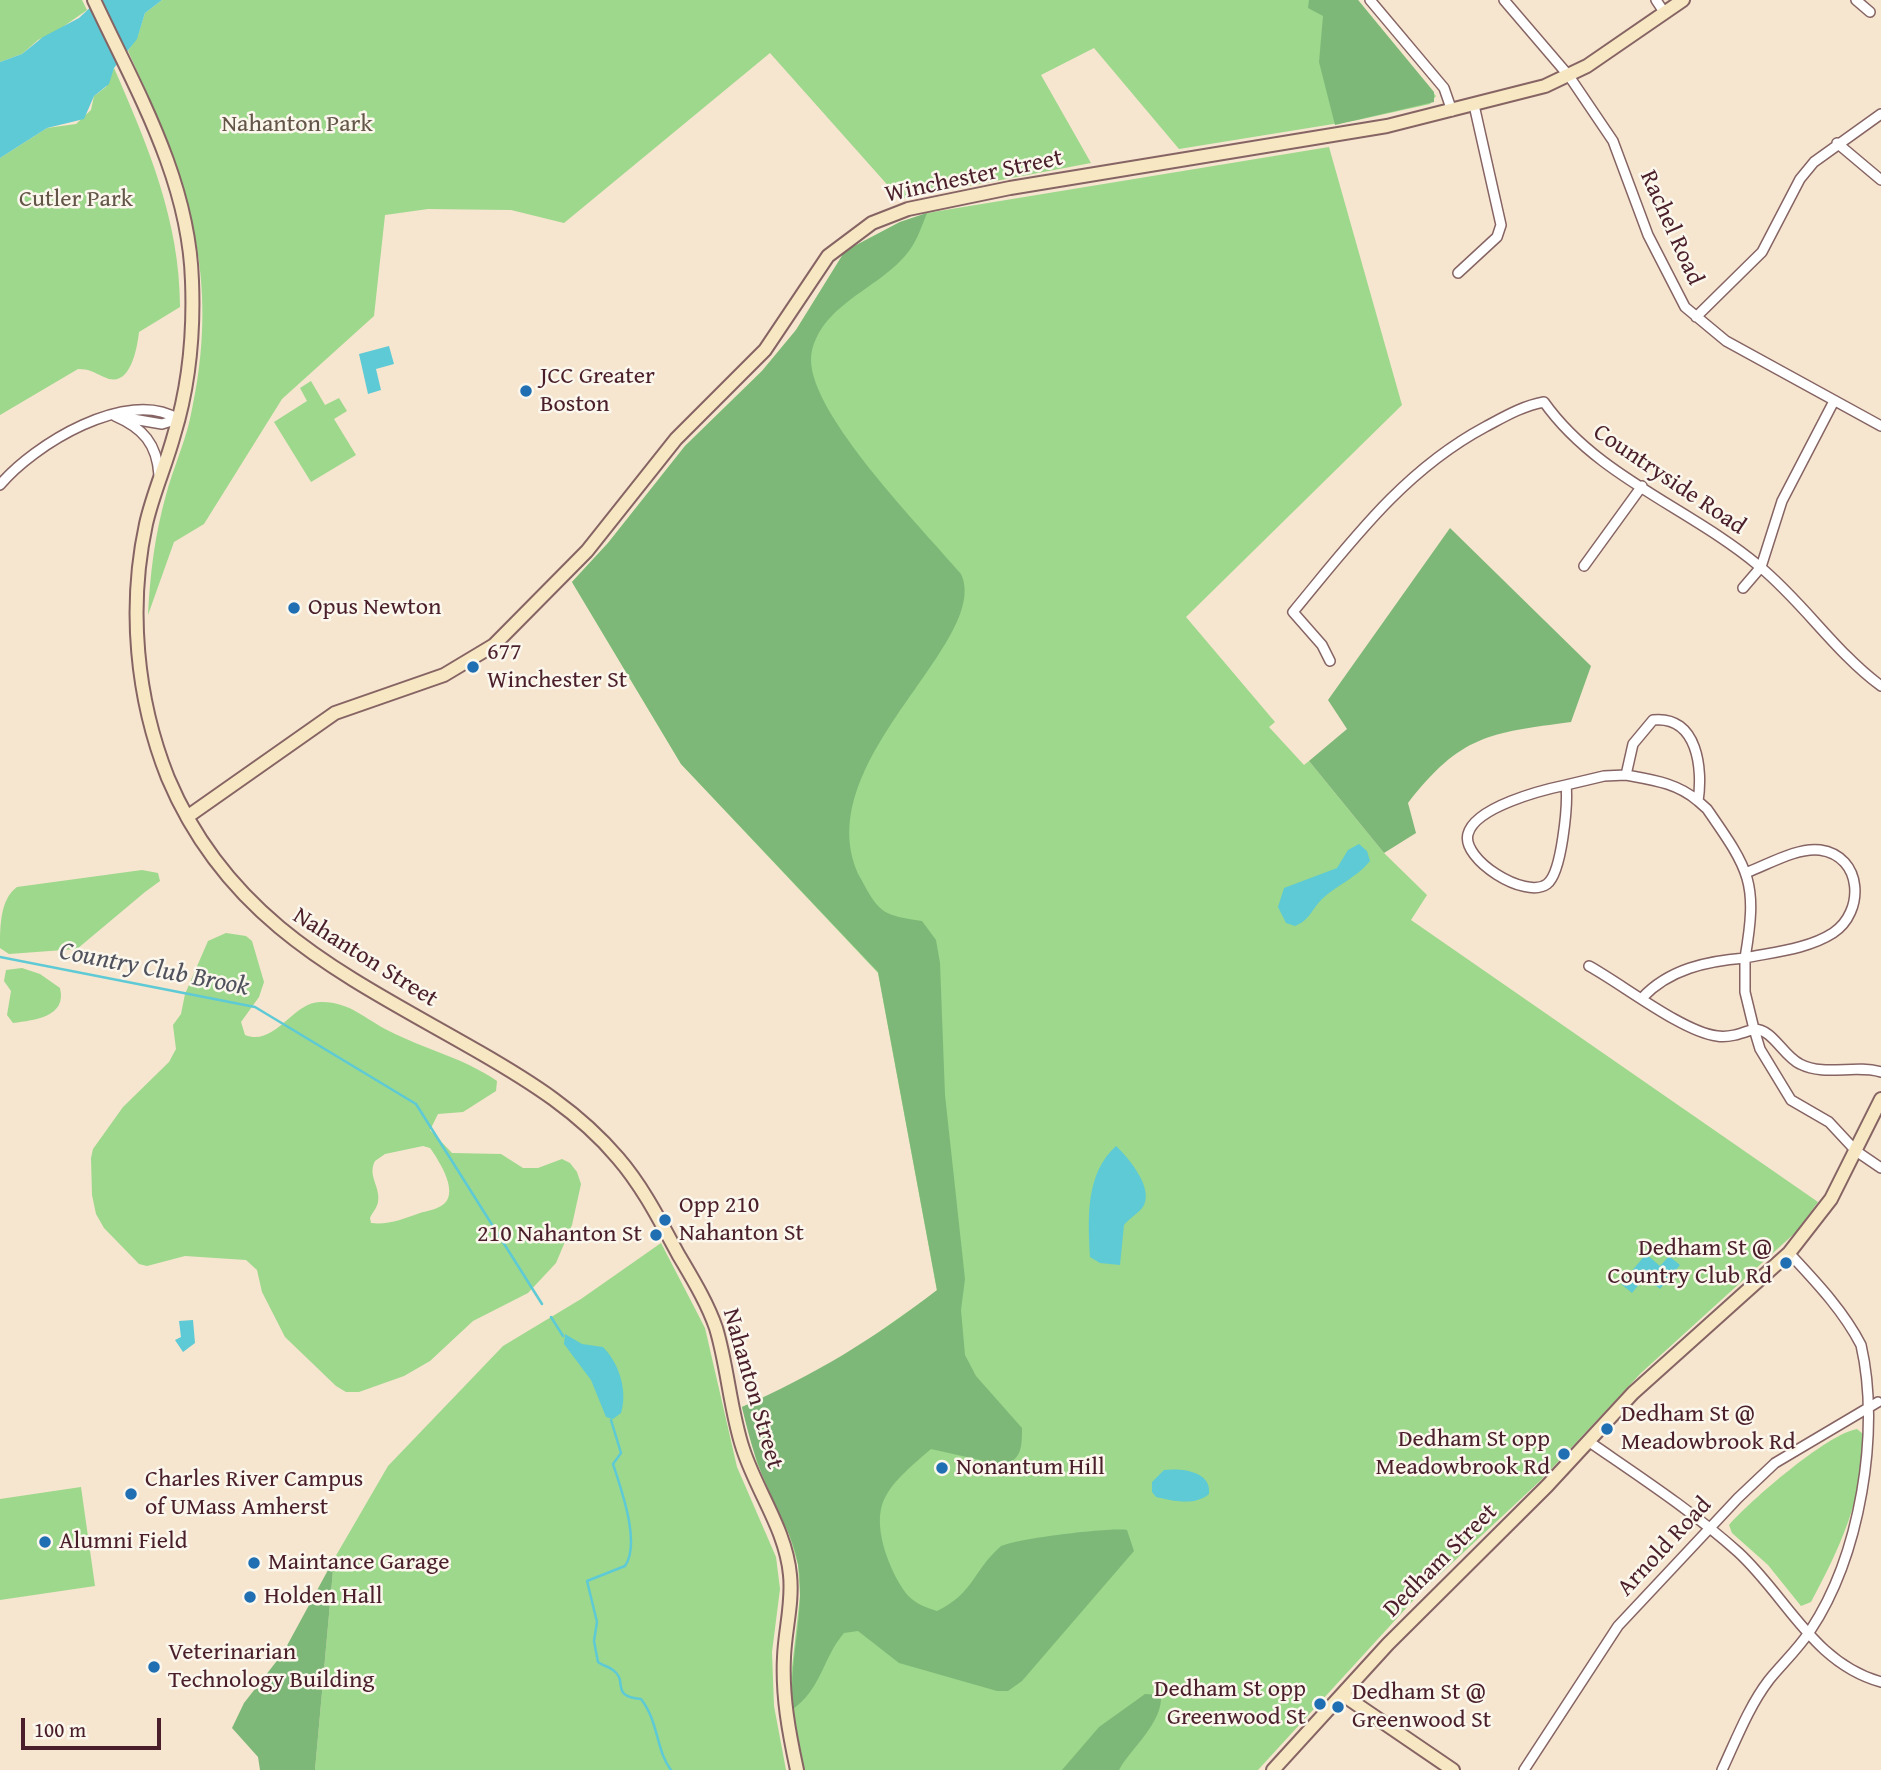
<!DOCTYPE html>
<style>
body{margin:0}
#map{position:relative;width:1881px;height:1770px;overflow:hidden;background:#f6e5cf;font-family:"Gentium Book Plus",serif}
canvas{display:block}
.scale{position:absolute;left:21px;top:1718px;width:140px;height:32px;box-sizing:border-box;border:4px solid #4a1f2b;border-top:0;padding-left:9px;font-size:21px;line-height:24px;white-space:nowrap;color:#4a1f2b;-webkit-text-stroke:5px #fbf7ec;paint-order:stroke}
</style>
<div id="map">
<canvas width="1881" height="1770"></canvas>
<div class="scale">100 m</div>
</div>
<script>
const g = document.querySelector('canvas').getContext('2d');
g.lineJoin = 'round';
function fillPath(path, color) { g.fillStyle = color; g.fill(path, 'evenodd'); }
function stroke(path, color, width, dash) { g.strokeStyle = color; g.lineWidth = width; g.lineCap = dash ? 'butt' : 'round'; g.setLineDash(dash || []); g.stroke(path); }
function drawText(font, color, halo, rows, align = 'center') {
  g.font = font + ' "Gentium Book Plus",serif'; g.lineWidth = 5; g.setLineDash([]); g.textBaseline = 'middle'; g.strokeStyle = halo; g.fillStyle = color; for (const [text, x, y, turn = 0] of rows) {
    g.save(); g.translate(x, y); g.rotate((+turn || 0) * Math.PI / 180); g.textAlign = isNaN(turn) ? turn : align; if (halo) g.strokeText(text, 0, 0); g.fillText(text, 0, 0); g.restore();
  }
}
fillPath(new Path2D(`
 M 0,0 L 82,0 L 87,10 L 57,31 L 38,40 L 22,54 L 0,62 Z
 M 162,0 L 1358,0 L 1436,96 L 1430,104 L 1358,120 L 1179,149 L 1094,48 L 1041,75 L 1091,163 L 900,199 L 770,53 L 564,223 L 511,210 L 428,209 L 385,215 L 374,316 L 282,399 L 204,524 L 174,542 L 148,615 C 150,574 155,534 166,495 C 173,469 184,445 190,419 C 223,275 187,179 128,51 L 138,35 L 145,13 Z
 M 114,68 C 148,146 180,221 180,307 L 139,332 C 137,349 130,390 104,377 C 93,372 90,369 78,369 L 0,415 L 0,158 L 47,128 L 76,124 L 91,110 L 94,96 L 106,87 Z
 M 1329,147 L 1402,405 L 1186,617 L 1275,722 L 1269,727 L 1304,765 L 1309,761 L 1384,853 L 1427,895 L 1411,920 L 1818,1202 L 1796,1232 L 1641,1373 L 1541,1480 L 1420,1593 L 1258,1770 L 804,1770 L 794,1720 L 791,1676 L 800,1596 L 798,1565 L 789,1534 L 757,1463 L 742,1407 L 804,1380 L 866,1341 L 937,1291 L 878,973 L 681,764 L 572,582 L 608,543 L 685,446 L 762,371 L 796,330 L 845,251 L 900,222 L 927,213 Z
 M 311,381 L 325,405 L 339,398 L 347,411 L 334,419 L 356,455 L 311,482 L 274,422 L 307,401 L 300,388 Z
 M 142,870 L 158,873 L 160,881 L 145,892 L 77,949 L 9,954 L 0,948 C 0,927 0,899 17,887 Z
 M 226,933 L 246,936 L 252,941 L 264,982 L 259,997 L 241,1022 L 245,1035 C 275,1047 293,1002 320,1002 C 349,1001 365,1019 389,1031 C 424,1049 464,1058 497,1081 L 496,1091 L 463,1112 L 438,1114 L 430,1130 L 452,1153 L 501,1154 L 523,1168 L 538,1168 L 562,1159 L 570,1163 L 577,1172 L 581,1184 L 572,1225 L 556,1263 L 528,1293 L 473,1321 L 430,1361 L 404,1376 L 359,1392 L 346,1392 L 336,1386 L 285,1337 L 262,1292 L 257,1270 L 246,1260 L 185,1256 L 147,1266 L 139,1264 L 104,1228 L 96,1214 L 92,1195 L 91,1158 L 93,1149 L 123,1107 L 169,1062 L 176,1049 L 173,1025 L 181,1014 L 185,994 L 208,941 ZM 423,1146 L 430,1148 C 440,1162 461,1195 441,1206 C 435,1210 426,1211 420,1213 C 403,1219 389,1225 371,1223 L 370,1218 C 372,1213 377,1208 378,1202 C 381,1187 367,1176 375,1161 L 385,1154 Z
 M 22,968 L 40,974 L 60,988 C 67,1017 35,1020 13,1023 L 7,1015 L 11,991 L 4,981 L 6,970 Z
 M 661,1243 L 705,1328 L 737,1467 L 776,1557 L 780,1589 L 772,1652 L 774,1706 L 786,1770 L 315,1770 L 334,1559 L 388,1466 L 503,1346 L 581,1299 Z
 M 1857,1429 L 1863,1434 C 1866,1493 1838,1552 1811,1602 L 1801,1606 L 1768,1565 L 1732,1533 L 1729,1525 C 1750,1501 1827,1434 1857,1429 Z
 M 81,1487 L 95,1586 L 0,1600 L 0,1499 Z`), '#9dd88c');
fillPath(new Path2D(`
 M 1309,0 L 1358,0 L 1434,92 L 1434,102 L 1335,125 L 1319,62 L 1323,16 L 1308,8 Z
 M 927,213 C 921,228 916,244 905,256 C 883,281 850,295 828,320 C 819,330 811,346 811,359 C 810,415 923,529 961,574 C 993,643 802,765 861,879 C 880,915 884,915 922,921 L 936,940 L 940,963 L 945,1095 L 965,1279 L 961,1310 L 965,1355 L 976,1376 L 1022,1428 C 1022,1446 1022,1461 1002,1465 L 931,1449 C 914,1464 889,1483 882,1505 C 874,1531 890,1571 905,1592 C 913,1603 925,1607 937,1611 C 973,1594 973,1571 1000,1547 C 1010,1539 1113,1527 1127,1530 L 1134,1551 L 1022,1681 L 1008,1691 L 997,1691 L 899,1663 L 858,1631 L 844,1633 C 822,1659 822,1688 793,1709 C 788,1661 806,1612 798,1564 C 793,1536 777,1511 766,1484 C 755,1459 748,1433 742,1407 C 814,1375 874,1339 937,1290 L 878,972 L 681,764 L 572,582 L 608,543 L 685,446 L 762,371 L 796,330 L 845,251 L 900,222 Z
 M 1450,528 L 1591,666 L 1571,722 C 1489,733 1461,735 1408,803 L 1416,833 L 1384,853 L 1309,761 L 1347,729 L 1328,700 Z
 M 334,1559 L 315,1770 L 260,1770 L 258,1757 L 232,1728 L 244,1703 L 283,1653 Z
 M 1145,1694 L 1161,1695 C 1163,1723 1131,1748 1119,1770 L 1062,1770 L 1099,1727 Z`), '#7eb878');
fillPath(new Path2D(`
 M 98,0 L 162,0 L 145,13 L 137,39 L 114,68 L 109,84 L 94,96 L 84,119 L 47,128 L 0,158 L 0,62 L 22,54 L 43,37 L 79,18 Z
 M 389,346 L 394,364 L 376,369 L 381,390 L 368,394 L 359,354 Z
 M 1359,844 L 1367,851 L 1370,861 C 1356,878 1337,885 1322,899 C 1312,909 1310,920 1295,926 L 1286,923 L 1278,907 L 1284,888 L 1337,868 L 1348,850 Z
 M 1116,1146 C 1128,1157 1153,1187 1144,1205 C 1141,1212 1129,1218 1124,1225 L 1120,1265 L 1100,1263 L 1090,1257 C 1088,1219 1085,1174 1116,1146 Z
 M 1646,1254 L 1660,1266 L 1669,1256 L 1680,1265 L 1660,1289 L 1645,1277 L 1632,1293 L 1621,1284 Z
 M 193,1320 L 195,1343 L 183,1352 L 175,1340 L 181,1337 L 179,1321 Z
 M 565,1334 L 582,1344 L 603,1347 C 619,1363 628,1391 621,1413 L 613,1419 L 606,1417 L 591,1380 L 564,1344 Z
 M 1164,1470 C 1181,1468 1212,1471 1209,1494 C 1196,1506 1172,1501 1156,1497 L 1152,1492 L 1152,1482 Z`), '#5ecad5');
stroke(new Path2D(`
 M 0,957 L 255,1007 L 416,1104 L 542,1304
 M 551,1317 L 563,1336
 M 611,1420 L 621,1453 L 613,1464 C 621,1489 641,1543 625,1566 L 587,1581 L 597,1622 L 594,1641 L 598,1662 C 603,1666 608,1666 613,1670 C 629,1681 609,1696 641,1699 C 659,1722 656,1751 671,1770`), '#5ecad5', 2.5);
const street = new Path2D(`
 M 1370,0 L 1444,88 L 1452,111
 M 1504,0 L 1569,76 L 1613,141 L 1648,235 L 1685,307 L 1726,341 L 1881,426
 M 1656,0 L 1664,12
 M 1856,0 L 1870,12
 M 1837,143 L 1881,180
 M 1458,273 L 1497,237 L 1501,225 L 1474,105
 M 1696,317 L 1762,252 L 1800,179 L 1814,162 L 1881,114
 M 115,416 C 143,428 157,444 159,475
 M 127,418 L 162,424 L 178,419
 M 0,485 C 33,445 128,387 178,419
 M 1584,566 L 1642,486
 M 1743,588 L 1761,567 L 1782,501 L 1834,401
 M 1330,661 L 1322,645 L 1293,612 C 1351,542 1403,471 1485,427 C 1504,417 1522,406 1544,402 C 1597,477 1690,508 1759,566 C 1803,602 1835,652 1881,686
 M 1566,785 C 1542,790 1475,807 1468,834 C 1461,859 1525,900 1547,884 C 1562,873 1568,804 1566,785 L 1604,776 L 1626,775
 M 1589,966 C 1622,984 1683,1032 1717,1036 C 1730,1038 1742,1033 1754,1029 L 1745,992 L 1745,958 C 1774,952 1808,949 1833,933 C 1865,912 1863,856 1820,850 C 1798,847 1769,864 1748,872
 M 1642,998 C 1669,969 1707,961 1745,958 C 1758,882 1750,871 1707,809 L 1698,801 C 1703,770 1698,715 1653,720 L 1633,744 L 1626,775 C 1653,780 1677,783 1698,801
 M 1754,1029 L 1760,1049 L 1791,1100 L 1829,1122 L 1856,1151 L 1881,1168
 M 1754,1029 C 1773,1029 1783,1056 1800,1064 C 1826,1077 1854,1064 1881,1072
 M 1588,1441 C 1640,1477 1691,1510 1738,1552 C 1787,1597 1813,1663 1881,1682
 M 1524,1770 L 1618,1626 L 1738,1498 L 1775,1463 L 1878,1402
 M 1722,1770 C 1736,1740 1749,1706 1769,1680 C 1782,1664 1798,1649 1810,1631 C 1860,1556 1881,1431 1861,1345 C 1843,1310 1815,1281 1789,1253`);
const secondary = new Path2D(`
 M 94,0 C 136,90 189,179 192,281 C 194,332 189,386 174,435 C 166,465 153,493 146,524 C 128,607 136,698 168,778 C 230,925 349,977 479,1052 C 531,1082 579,1112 618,1158 C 643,1187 660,1221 678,1254 C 692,1278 707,1302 716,1328 C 728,1368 730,1410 743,1449 C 757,1492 786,1530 790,1575 C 793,1603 785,1630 784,1657 C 782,1696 789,1733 797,1770
 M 187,817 L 335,713 L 444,675 L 494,645 L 587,551 L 676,439 L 765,350 L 828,256 L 872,223 L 908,209 L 1010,188 L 1387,126 L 1545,86 L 1587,66 L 1683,0
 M 1343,1695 L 1453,1770
 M 1273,1770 L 1388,1644 L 1547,1486 L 1633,1393 L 1789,1253 L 1831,1199 L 1881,1099`);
stroke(street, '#866464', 12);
stroke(secondary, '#866464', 16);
stroke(street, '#fff', 9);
stroke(secondary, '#f7e8c3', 12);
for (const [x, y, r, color] of [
 [526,391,7,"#1f6fb2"],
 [294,608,7,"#1f6fb2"],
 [473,667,7,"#1f6fb2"],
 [665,1220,7,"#1f6fb2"],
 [656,1235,7,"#1f6fb2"],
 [1786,1263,7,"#1f6fb2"],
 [1607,1429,7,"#1f6fb2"],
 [1564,1454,7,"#1f6fb2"],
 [942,1468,7,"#1f6fb2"],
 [131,1494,7,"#1f6fb2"],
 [45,1542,7,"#1f6fb2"],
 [254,1563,7,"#1f6fb2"],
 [250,1597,7,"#1f6fb2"],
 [154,1667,7,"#1f6fb2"],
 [1320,1704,7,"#1f6fb2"],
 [1338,1707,7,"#1f6fb2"]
]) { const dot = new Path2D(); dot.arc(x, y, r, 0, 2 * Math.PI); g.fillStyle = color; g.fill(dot); stroke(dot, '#fbf7ec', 2.5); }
drawText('24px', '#635648', '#fbf7ec', [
 ["Nahanton Park",297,125],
 ["Cutler Park",76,200]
]);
drawText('24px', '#4a1f2b', '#fbf7ec', [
 ["Winchester Street",974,177,-12],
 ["Rachel Road",1671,228,66],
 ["Countryside Road",1669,480,34],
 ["Nahanton Street",365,958,32],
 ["Nahanton Street",752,1389,74],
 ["Arnold Road",1665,1547,-47],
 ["Dedham Street",1441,1561,-45]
]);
drawText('24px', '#4a1f2b', '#fbf7ec', [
 ["JCC Greater",540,377],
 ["Boston",540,405],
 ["Opus Newton",308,608],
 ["677",487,653],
 ["Winchester St",487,681],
 ["Opp 210",679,1206],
 ["Nahanton St",679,1234],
 ["210 Nahanton St",642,1235,"right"],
 ["Dedham St @",1772,1249,"right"],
 ["Country Club Rd",1772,1277,"right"],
 ["Dedham St @",1621,1415],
 ["Meadowbrook Rd",1621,1443],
 ["Dedham St opp",1550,1440,"right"],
 ["Meadowbrook Rd",1550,1468,"right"],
 ["Nonantum Hill",956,1468],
 ["Charles River Campus",145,1480],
 ["of UMass Amherst",145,1508],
 ["Alumni Field",59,1542],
 ["Maintance Garage",268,1563],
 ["Holden Hall",264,1597],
 ["Veterinarian",168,1653],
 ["Technology Building",168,1681],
 ["Dedham St opp",1306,1690,"right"],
 ["Greenwood St",1306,1718,"right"],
 ["Dedham St @",1352,1693],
 ["Greenwood St",1352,1721]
], 'left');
drawText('italic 26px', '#50525e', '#fbf7ec', [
 ["Country Club Brook",154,970,11]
]);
</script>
